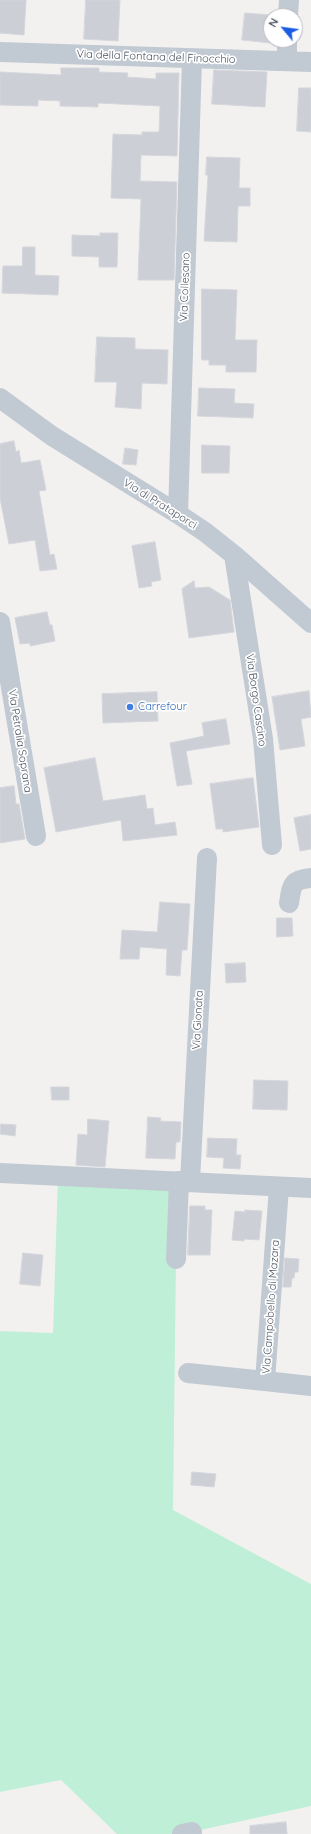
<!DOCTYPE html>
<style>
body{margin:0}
#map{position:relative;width:311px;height:1834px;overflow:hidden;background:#f3f1f0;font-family:Quicksand,sans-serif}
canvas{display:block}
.north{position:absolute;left:263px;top:8px;width:40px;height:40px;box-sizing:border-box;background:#fff;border:1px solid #b6b9bf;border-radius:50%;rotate:299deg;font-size:11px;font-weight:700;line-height:16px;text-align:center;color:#48515e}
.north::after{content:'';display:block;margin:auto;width:14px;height:18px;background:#1a5de3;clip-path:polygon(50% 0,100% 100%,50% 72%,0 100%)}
</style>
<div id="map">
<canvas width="311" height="1834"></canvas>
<div class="north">N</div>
</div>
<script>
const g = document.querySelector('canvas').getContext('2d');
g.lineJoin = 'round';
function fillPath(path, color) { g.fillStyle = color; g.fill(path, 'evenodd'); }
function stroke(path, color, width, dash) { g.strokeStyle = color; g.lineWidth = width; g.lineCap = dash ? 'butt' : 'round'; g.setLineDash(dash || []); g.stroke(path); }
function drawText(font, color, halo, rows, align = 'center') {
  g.font = font + ' Quicksand,sans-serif'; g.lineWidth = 3.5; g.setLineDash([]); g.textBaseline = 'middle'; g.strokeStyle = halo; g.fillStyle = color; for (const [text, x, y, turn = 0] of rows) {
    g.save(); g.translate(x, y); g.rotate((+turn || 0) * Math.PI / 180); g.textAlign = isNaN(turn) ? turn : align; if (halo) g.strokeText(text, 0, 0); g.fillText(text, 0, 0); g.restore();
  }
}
fillPath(new Path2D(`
 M 58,1176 L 179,1181 L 176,1259 L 173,1510 L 311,1584 L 311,1806 L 182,1834 L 117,1834 L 61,1780 L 0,1792 L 0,1331 L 53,1333 Z`), '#c0efd7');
const building = new Path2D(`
 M 0,0 L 26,0 L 24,35 L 0,33 Z
 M 86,0 L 120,0 L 118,41 L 84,39 Z
 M 245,13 L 271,15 L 271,43 L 242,40 Z
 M 61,68 L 99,68 L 99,72 L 128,73 L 127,77 L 156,79 L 156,73 L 179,73 L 177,156 L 141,155 L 140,181 L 177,182 L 174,280 L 138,280 L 141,199 L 111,198 L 113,134 L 142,135 L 142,132 L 159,132 L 160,106 L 98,103 L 98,107 L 60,106 L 60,101 L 38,100 L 38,106 L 0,105 L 0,72 L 61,75 Z
 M 214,70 L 267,72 L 265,107 L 212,104 Z
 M 299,88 L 311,88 L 311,132 L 297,131 Z
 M 207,157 L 240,158 L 239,188 L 250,188 L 250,206 L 238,206 L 237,242 L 204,241 L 208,175 L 206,175 Z
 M 100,233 L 118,233 L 117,267 L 99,267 L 99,257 L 72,256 L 72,235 L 100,236 Z
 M 23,247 L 35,247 L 35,275 L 59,276 L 58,295 L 2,293 L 3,266 L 22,266 Z
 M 202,289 L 237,290 L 235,340 L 257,340 L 256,372 L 226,372 L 226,365 L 209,365 L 209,360 L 202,360 Z
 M 97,337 L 135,338 L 135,349 L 168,350 L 167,384 L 142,383 L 141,409 L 115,407 L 117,382 L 95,382 Z
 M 199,388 L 235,389 L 234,403 L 254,404 L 253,418 L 198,416 Z
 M 14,441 L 16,452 L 19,450 L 21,463 L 40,460 L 46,490 L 39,491 L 50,555 L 54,554 L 57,569 L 40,571 L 35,540 L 9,544 L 0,498 L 0,444 Z
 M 202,445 L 230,446 L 229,473 L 202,473 Z
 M 125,448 L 138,450 L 136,465 L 123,464 Z
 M 155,542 L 161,580 L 151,582 L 152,586 L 139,588 L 132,546 Z
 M 194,581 L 195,588 L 209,587 L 230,600 L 234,632 L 189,638 L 182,589 Z
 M 47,612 L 50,625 L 52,625 L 55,641 L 30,646 L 30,643 L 20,644 L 15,618 Z
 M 309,691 L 311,717 L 301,719 L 305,746 L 280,750 L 272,697 Z
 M 157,692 L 158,721 L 103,723 L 102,694 Z
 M 226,719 L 230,744 L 186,751 L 192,784 L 177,786 L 170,743 L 204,736 L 202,723 Z
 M 95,758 L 103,801 L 145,795 L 147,809 L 153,808 L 155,825 L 175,822 L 177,835 L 123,841 L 121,820 L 56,832 L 44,768 Z
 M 253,778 L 259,827 L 223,832 L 223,829 L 216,829 L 210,784 Z
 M 14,786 L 16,804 L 19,804 L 25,839 L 0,843 L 0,788 Z
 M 311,815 L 311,849 L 300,851 L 294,818 Z
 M 160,902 L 190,904 L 187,950 L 182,950 L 180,976 L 166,975 L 167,949 L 140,947 L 139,959 L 120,959 L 122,930 L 157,932 Z
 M 277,918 L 292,918 L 293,936 L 277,937 Z
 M 245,963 L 246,982 L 226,983 L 225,964 Z
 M 254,1080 L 288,1081 L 287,1110 L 253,1109 Z
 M 51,1087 L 69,1087 L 69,1100 L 52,1100 Z
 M 148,1117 L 161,1118 L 160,1121 L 181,1122 L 180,1142 L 176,1142 L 175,1159 L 146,1158 Z
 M 88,1119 L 109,1121 L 105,1167 L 76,1165 L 78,1134 L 87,1135 Z
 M 1,1124 L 16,1125 L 15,1136 L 0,1134 Z
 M 208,1138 L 237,1139 L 236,1155 L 241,1155 L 240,1169 L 223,1168 L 224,1158 L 207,1157 Z
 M 190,1206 L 205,1206 L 205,1210 L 212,1210 L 210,1255 L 188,1255 Z
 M 245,1210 L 262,1211 L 259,1240 L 244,1239 L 244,1241 L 232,1240 L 235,1211 L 245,1212 Z
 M 23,1253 L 43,1255 L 40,1286 L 20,1284 Z
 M 285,1258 L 299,1259 L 298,1272 L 295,1272 L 294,1278 L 292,1278 L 291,1287 L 283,1287 Z
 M 192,1472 L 216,1474 L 214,1487 L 191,1485 Z
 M 286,1822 L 287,1834 L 250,1834 L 250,1826 Z`);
fillPath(building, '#cccfd6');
stroke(building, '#d4d6dc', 1);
stroke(new Path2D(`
 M 288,16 L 289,0
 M 0,52 L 311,62
 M 287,61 L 287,40
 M 0,398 L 52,436 L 178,514 L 205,532 L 234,555 L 311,623
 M 178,514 L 192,59
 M 234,555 L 263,739 L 272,845
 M 0,622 L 36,836
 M 289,903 C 292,885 291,880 311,878
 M 0,1173 L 311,1188
 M 190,1181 L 207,858
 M 279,1187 L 265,1381 L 311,1386
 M 176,1259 L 179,1181
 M 188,1373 L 265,1381
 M 182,1834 L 192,1832`), '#c1c9d2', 20);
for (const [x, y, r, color] of [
 [130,707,4,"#3f7fe0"]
]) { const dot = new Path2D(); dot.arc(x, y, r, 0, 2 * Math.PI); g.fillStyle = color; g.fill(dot); stroke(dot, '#fff', 1.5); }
drawText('11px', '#48515e', '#fff', [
 ["Via della Fontana del Finocchio",156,57,2],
 ["Via Collesano",185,287,-88],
 ["Via di Prataporci",160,504,32],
 ["Via Borgo Cascino",256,700,82],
 ["Via Petralia Soprana",20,741,81],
 ["Via Gionata",198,1020,-87],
 ["Via Campobello di Mazara",271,1307,-86]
]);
drawText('11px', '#366cbe', '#fff', [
 ["Carrefour",138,707]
], 'left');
</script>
